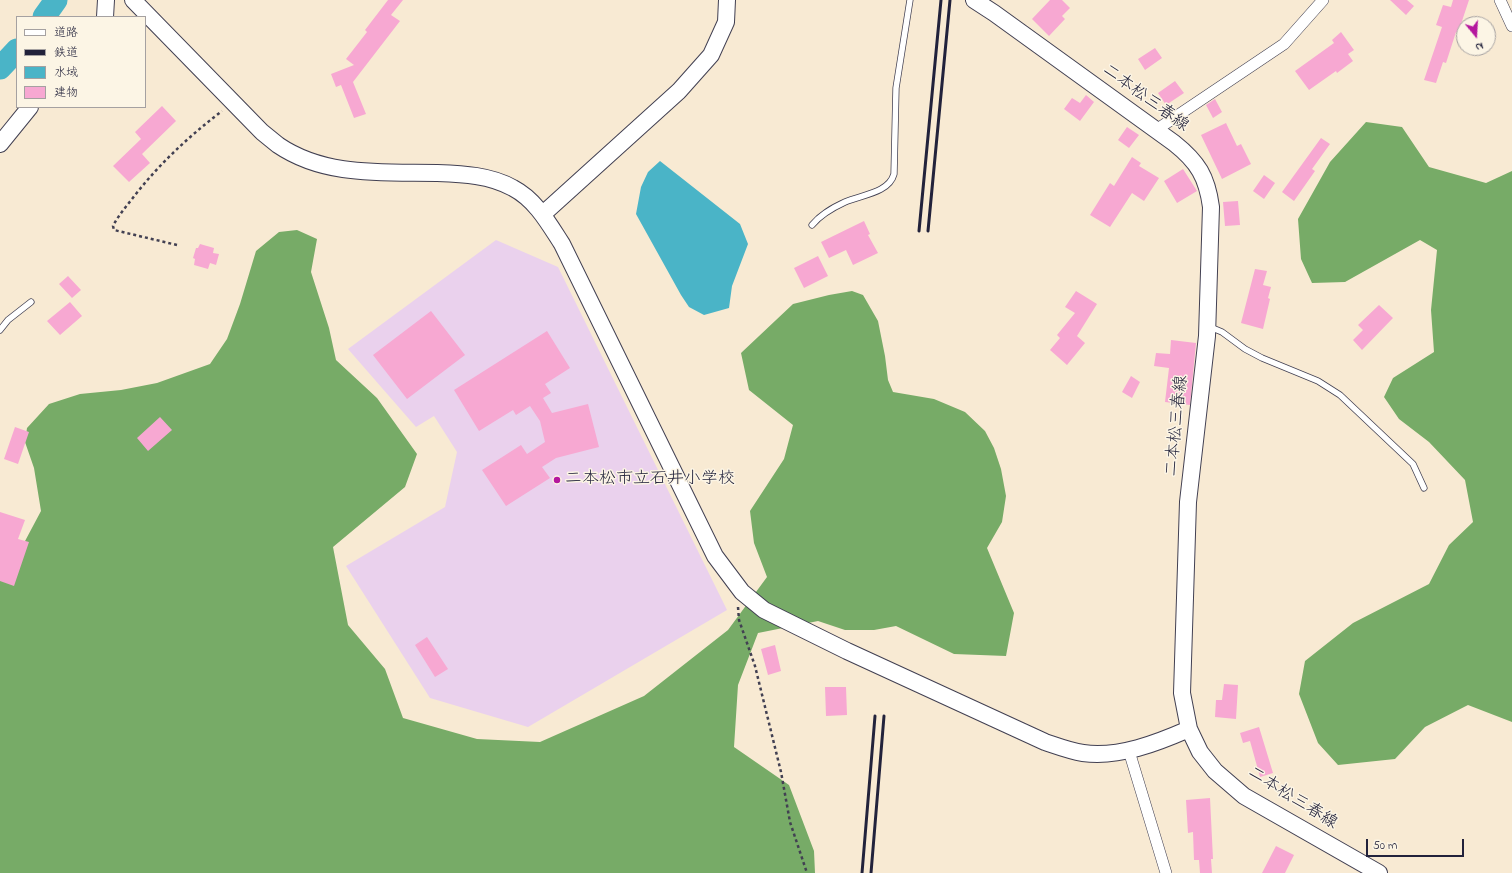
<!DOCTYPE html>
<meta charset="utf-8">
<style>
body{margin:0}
#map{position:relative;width:1512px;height:873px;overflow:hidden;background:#f8ead3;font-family:"Indie Flower","Klee One",sans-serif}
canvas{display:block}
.legend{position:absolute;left:16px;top:16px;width:130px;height:92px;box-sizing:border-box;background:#fcf5e5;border:1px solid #a5a1a1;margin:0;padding:5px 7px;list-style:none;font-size:12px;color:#22223b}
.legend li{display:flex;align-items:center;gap:8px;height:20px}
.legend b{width:20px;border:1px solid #a5a1a1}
.north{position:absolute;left:1456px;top:16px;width:40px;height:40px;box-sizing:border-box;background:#fcf5e5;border:1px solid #a5a1a1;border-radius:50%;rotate:162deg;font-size:11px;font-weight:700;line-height:16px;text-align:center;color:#22223b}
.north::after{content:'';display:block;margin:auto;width:14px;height:18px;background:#b5179e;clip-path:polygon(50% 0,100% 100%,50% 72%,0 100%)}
.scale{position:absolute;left:1366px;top:839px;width:98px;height:18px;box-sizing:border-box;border:2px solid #22223b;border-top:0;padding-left:5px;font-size:12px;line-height:14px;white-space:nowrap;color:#22223b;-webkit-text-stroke:3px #fcf5e5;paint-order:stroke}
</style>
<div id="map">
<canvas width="1512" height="873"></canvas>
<ul class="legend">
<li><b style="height:5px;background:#fff"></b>道路</li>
<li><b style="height:5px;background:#22223b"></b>鉄道</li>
<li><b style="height:11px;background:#4ab4c7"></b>水域</li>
<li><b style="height:11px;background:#f7a8d2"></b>建物</li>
</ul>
<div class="north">N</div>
<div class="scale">50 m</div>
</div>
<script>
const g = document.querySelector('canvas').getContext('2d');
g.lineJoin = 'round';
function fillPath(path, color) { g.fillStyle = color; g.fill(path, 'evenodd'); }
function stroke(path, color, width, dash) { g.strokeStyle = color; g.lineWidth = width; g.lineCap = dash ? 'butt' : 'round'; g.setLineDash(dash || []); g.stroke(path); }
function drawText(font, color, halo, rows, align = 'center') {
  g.font = font + ' "Indie Flower","Klee One",sans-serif'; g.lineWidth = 3; g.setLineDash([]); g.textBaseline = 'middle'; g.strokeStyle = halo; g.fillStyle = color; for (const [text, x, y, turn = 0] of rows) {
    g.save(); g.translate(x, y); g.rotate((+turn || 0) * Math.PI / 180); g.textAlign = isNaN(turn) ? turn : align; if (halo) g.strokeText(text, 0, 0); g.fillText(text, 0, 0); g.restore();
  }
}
fillPath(new Path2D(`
 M 496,240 L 558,267 L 727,610 L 528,727 L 430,698 L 346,566 L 445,507 L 457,452 L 434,416 L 416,427 L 348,349 Z`), '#ead1ed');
fillPath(new Path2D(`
 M 1366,122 L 1402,127 L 1429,167 L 1486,183 L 1512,171 L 1512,722 L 1468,705 L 1425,727 L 1395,759 L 1338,765 L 1318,743 L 1299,694 L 1305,661 L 1353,623 L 1429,584 L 1449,545 L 1473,522 L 1465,480 L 1429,442 L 1399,419 L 1384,397 L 1393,378 L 1434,352 L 1431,310 L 1437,250 L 1420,240 L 1345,282 L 1312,283 L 1301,259 L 1298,219 L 1330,162 Z
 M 297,230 L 317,239 L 311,272 L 329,328 L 336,360 L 377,398 L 417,454 L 405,487 L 333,547 L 348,625 L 385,669 L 403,718 L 477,739 L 540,742 L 644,696 L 728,630 L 767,577 L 754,543 L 750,511 L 784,459 L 793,425 L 749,390 L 741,353 L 793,304 L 829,295 L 852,291 L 863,295 L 878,321 L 885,356 L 888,380 L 893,392 L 934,399 L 965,412 L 985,431 L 994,448 L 1001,469 L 1006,496 L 1002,522 L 987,548 L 1014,613 L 1006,656 L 954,654 L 896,626 L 874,630 L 845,630 L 818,621 L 758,633 L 738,685 L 734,747 L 789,785 L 814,851 L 815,873 L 0,873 L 0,578 L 8,573 L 41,511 L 34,468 L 25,442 L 27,428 L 49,404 L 80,394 L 121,390 L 157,383 L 210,364 L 227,339 L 240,304 L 256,251 L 279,232 Z`), '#77ab67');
fillPath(new Path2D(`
 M 660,161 L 740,224 L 748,244 L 732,286 L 729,308 L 704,315 L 689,307 L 681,295 L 636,214 L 641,187 L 648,172 Z`), '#4ab4c7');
stroke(new Path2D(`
 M 44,17 L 56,0
 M 0,68 L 17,50`), '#4ab4c7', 23);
fillPath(new Path2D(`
 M 388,0 L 403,0 L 391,15 L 400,21 L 353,82 L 366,114 L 354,118 L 341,85 L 336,87 L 331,74 L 354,65 L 346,59 L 367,32 L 365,30 Z
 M 1050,0 L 1062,0 L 1070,8 L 1062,16 L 1065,19 L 1049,36 L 1032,19 Z
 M 1390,0 L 1407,0 L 1414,6 L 1406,15 Z
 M 1453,0 L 1469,0 L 1458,33 L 1456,32 L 1446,63 L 1443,62 L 1436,83 L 1424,80 L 1442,27 L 1436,25 L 1443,5 L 1451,7 Z
 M 1341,32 L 1354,50 L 1348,54 L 1353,61 L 1337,73 L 1336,71 L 1309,90 L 1295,71 L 1334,43 L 1332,40 Z
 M 1155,48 L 1162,58 L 1145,70 L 1138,59 Z
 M 1175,81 L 1184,93 L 1166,105 L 1158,93 Z
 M 1086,95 L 1094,102 L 1080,121 L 1064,109 L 1072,98 L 1080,103 Z
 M 1215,99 L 1222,112 L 1213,118 L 1206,105 Z
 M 162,106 L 176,121 L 142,154 L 150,163 L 129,182 L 113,166 L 141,139 L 135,132 Z
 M 1226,123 L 1237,146 L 1241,144 L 1251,164 L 1222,179 L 1201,135 Z
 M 1127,127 L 1139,135 L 1129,148 L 1118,140 Z
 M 1321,138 L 1330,144 L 1312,169 L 1315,171 L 1294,201 L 1282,192 Z
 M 1132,157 L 1141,163 L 1139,166 L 1159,178 L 1144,201 L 1132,193 L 1110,227 L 1090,215 L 1110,183 L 1114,186 Z
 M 1183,169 L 1197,191 L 1177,203 L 1164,181 Z
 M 1264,175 L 1275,183 L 1264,199 L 1253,191 Z
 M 1238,201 L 1240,225 L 1225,226 L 1223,202 Z
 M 864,221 L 870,234 L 868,235 L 878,253 L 853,265 L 846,250 L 829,258 L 821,242 Z
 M 200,244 L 214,248 L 213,253 L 219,254 L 216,265 L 210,263 L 208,269 L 194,265 L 195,259 L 193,258 L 196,248 L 198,248 Z
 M 818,256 L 828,276 L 804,288 L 794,268 Z
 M 1255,269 L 1267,271 L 1263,285 L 1271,287 L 1268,298 L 1270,299 L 1263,329 L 1241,323 Z
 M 68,276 L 81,290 L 72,298 L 59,284 Z
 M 1076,291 L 1097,304 L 1077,336 L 1085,343 L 1067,365 L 1050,350 L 1060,338 L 1057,335 L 1075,313 L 1065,307 Z
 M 70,302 L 82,316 L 60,335 L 47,321 Z
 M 1379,305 L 1393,318 L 1362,350 L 1353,340 L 1363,330 L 1358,325 Z
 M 431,311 L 465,355 L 407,399 L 373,355 Z
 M 547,331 L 570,368 L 545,384 L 551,393 L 543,398 L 552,413 L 588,404 L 599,447 L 556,458 L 542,467 L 550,478 L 506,506 L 482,470 L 521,445 L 527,454 L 545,442 L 540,421 L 530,406 L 516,415 L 513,410 L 479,431 L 454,390 Z
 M 1171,340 L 1196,343 L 1190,405 L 1165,402 L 1169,368 L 1154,366 L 1156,353 L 1170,354 Z
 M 1131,376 L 1140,382 L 1132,398 L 1122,392 Z
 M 160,417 L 172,430 L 148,451 L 137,438 Z
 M 15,427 L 29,432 L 18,464 L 4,459 Z
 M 0,512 L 25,520 L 18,539 L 29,542 L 14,586 L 0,581 Z
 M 427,637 L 448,669 L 435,677 L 415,645 Z
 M 775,645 L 781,671 L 768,675 L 761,649 Z
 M 1224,684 L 1238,685 L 1236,719 L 1215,717 L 1216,700 L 1222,700 Z
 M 825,687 L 846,687 L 847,715 L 826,716 Z
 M 1259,727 L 1273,773 L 1260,777 L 1250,741 L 1243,743 L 1240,733 Z
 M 1210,798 L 1213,859 L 1211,859 L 1212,873 L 1200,873 L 1199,860 L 1194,860 L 1193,832 L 1188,833 L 1186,800 Z
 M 1276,846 L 1294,855 L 1285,873 L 1262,873 Z`), '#f7a8d2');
const lane = new Path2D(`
 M 812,225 C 821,214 832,208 845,202 C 861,195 889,193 894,174 L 896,88 L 910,0
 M 1210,327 L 1222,332 L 1245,349 L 1262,358 L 1318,381 L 1340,395 L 1413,464 L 1424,488
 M 0,330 L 8,320 L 31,302`);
const street = new Path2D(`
 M 1500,0 L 1512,26
 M 1156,130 L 1284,44 L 1323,0
 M 1129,751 L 1166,873`);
const secondary = new Path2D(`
 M 133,0 L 262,132 C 267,136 273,141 278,145 C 325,177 382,172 437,173 C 463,174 490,175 513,188 C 536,200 549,224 562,244 L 715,556 L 742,592 L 764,610 L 847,651 L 1045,742 C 1057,746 1070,751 1083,753 C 1119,758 1157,743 1189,729
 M 974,0 L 994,13 L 1174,143 C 1198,162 1207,177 1211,207 L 1207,336 L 1188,502 L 1182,693 L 1189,729 L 1200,752 L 1215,771 L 1244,796 L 1379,873
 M 105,17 L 106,0
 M 0,144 L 30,107
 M 543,214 L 679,91 L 711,55 L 726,22 L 727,0`);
stroke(lane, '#424052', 7);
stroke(street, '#424052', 12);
stroke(secondary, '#424052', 18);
stroke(new Path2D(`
 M 177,245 L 114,230 L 113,226 C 118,216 125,208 132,199 C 158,165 188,137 222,111
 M 738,607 L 739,620 L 755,666 L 781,772 L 790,822 L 807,873`), '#424052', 2.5, [3, 3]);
stroke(lane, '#fff', 5.5);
stroke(street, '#fff', 11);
stroke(secondary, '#fff', 16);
stroke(new Path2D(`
 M 919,231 L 941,0
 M 928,231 L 950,0
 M 862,873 L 875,716
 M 871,873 L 884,716`), '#22223b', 3);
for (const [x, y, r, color] of [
 [557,480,4,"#b5179e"]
]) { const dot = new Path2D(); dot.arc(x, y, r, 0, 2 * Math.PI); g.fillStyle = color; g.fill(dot); stroke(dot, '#fcf5e5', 1.5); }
drawText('17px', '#22223b', '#fcf5e5', [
 ["二本松三春線",1145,99,36],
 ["二本松三春線",1178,426,-84],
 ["二本松三春線",1292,799,32]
]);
drawText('17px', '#22223b', '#fcf5e5', [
 ["二本松市立石井小学校",565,480]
], 'left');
</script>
